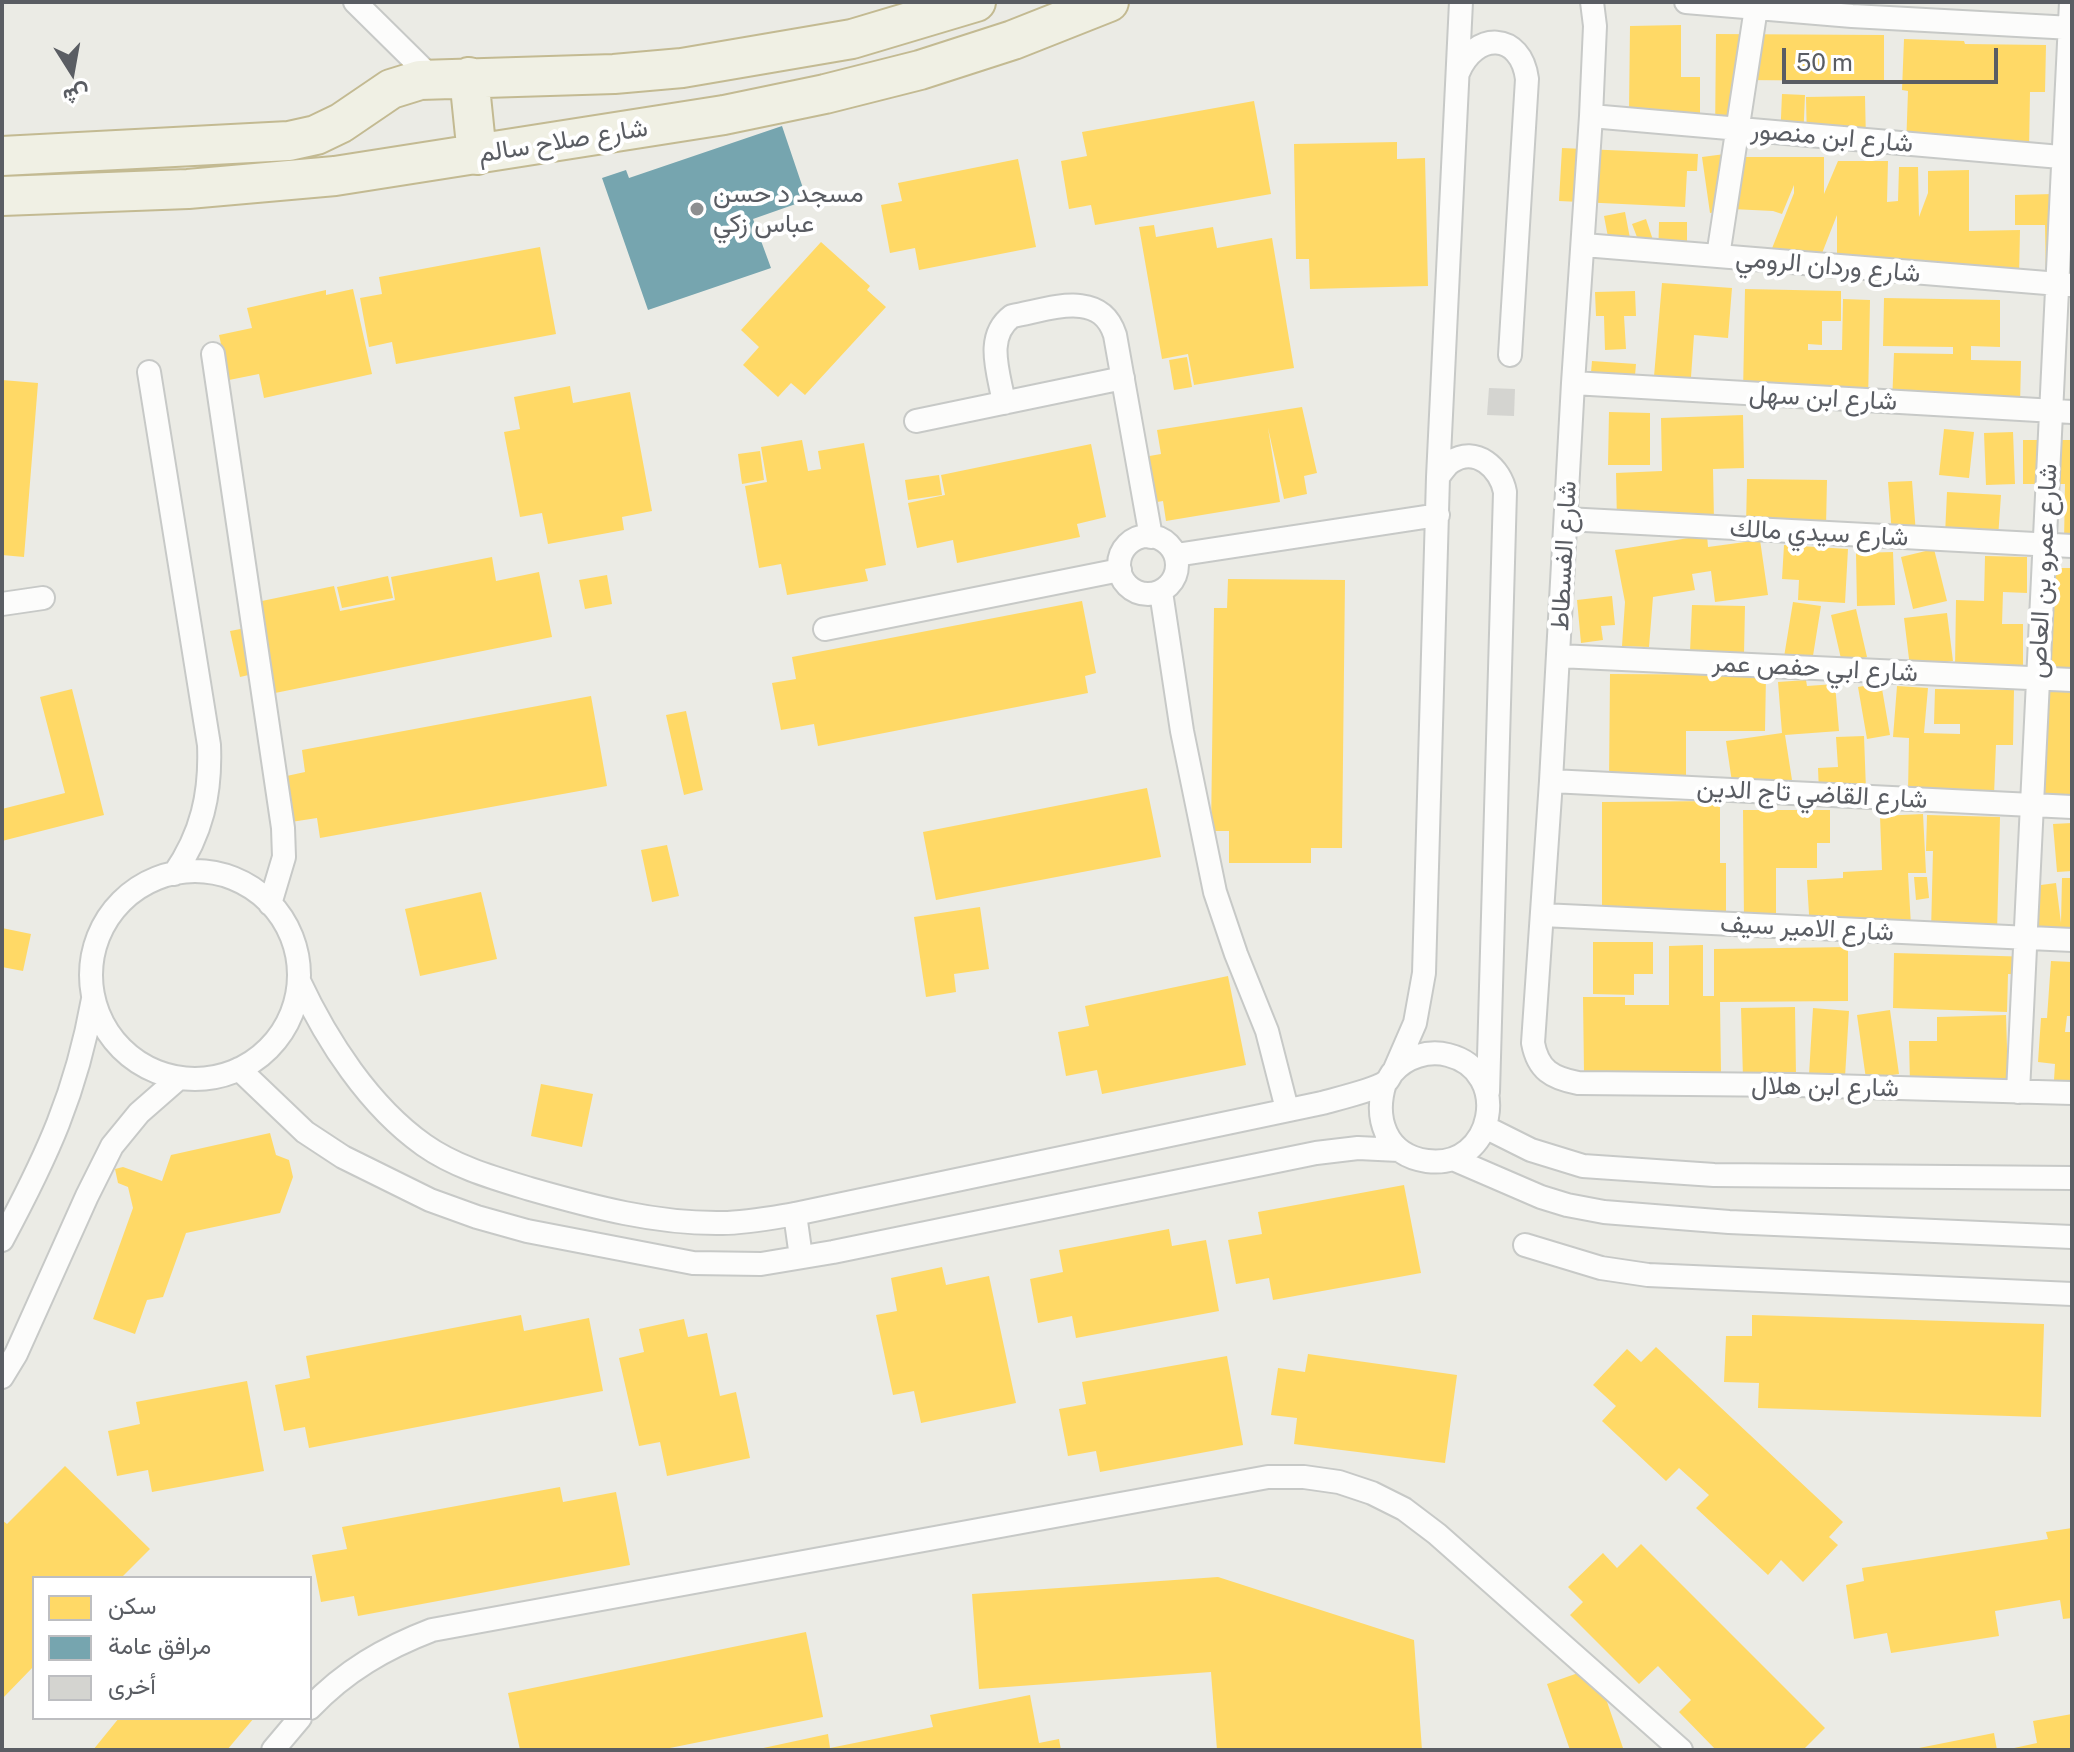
<!DOCTYPE html>
<meta charset="utf-8">
<style>
body{margin:0}
#map{position:relative;width:2074px;height:1752px;overflow:hidden;background:#ebebe5;font-family:"Public Sans",Vazirmatn,sans-serif}
canvas{display:block}
.frame{position:absolute;inset:0;border:4px solid #5a5d63;pointer-events:none}
.legend{position:absolute;left:32px;top:1576px;width:280px;height:144px;box-sizing:border-box;background:#fff;border:2px solid #bdbec1;margin:0;padding:10px 14px;list-style:none;font-size:24px;color:#5a5d63}
.legend li{display:flex;align-items:center;gap:16px;height:40px}
.legend b{width:40px;border:2px solid #bdbec1}
.north{position:absolute;left:32px;top:32px;width:80px;height:80px;-webkit-text-stroke:6px #fff;paint-order:stroke;rotate:169deg;font-size:22px;font-weight:700;line-height:32px;text-align:center;color:#5a5d63}
.north::after{content:'';display:block;margin:auto;width:28px;height:36px;background:#5a5d63;clip-path:polygon(50% 0,100% 100%,50% 72%,0 100%)}
.scale{position:absolute;left:1782px;top:48px;width:216px;height:36px;box-sizing:border-box;border:4px solid #5a5d63;border-top:0;padding-left:10px;font-size:24px;line-height:28px;white-space:nowrap;color:#5a5d63;-webkit-text-stroke:6px #fff;paint-order:stroke}
</style>
<div id="map">
<canvas width="2074" height="1752"></canvas>
<div class="frame"></div>
<ul class="legend">
<li><b style="height:22px;background:#ffd966"></b>سكن</li>
<li><b style="height:22px;background:#76a5af"></b>مرافق عامة</li>
<li><b style="height:22px;background:#d4d4d0"></b>أخرى</li>
</ul>
<div class="north">ش</div>
<div class="scale">50 m</div>
</div>
<script>
const g = document.querySelector('canvas').getContext('2d');
g.lineJoin = 'round';
function fillPath(path, color) { g.fillStyle = color; g.fill(path, 'evenodd'); }
function stroke(path, color, width, dash) { g.strokeStyle = color; g.lineWidth = width; g.lineCap = dash ? 'butt' : 'round'; g.setLineDash(dash || []); g.stroke(path); }
function drawText(font, color, halo, rows, align = 'center') {
  g.font = font + ' "Public Sans",Vazirmatn,sans-serif'; g.lineWidth = 8; g.setLineDash([]); g.textBaseline = 'middle'; g.strokeStyle = halo; g.fillStyle = color; for (const [text, x, y, turn = 0] of rows) {
    g.save(); g.translate(x, y); g.rotate((+turn || 0) * Math.PI / 180); g.textAlign = isNaN(turn) ? turn : align; if (halo) g.strokeText(text, 0, 0); g.fillText(text, 0, 0); g.restore();
  }
}
fillPath(new Path2D(`
 M 1681,25 L 1681,77 L 1700,77 L 1700,131 L 1664,131 L 1664,111 L 1629,111 L 1630,26 Z
 M 1716,34 L 1884,35 L 1884,81 L 1738,80 L 1738,138 L 1715,138 Z
 M 1904,39 L 1964,41 L 1965,44 L 2046,45 L 2045,92 L 2030,92 L 2029,151 L 1906,148 L 1908,91 L 1902,90 Z
 M 1782,94 L 1805,95 L 1803,142 L 1780,141 Z
 M 1865,96 L 1866,142 L 1807,143 L 1806,97 Z
 M 1254,101 L 1271,194 L 1095,225 L 1091,205 L 1069,209 L 1061,161 L 1087,156 L 1082,132 Z
 M 1397,142 L 1397,159 L 1425,158 L 1428,286 L 1310,289 L 1309,259 L 1296,259 L 1294,144 Z
 M 1562,148 L 1698,154 L 1697,171 L 1687,171 L 1685,207 L 1559,201 Z
 M 1725,154 L 1732,157 L 1824,157 L 1824,194 L 1838,161 L 1888,161 L 1887,202 L 1898,201 L 1899,167 L 1918,167 L 1919,217 L 1928,193 L 1928,171 L 1969,170 L 1969,231 L 2020,230 L 2019,277 L 1837,271 L 1837,215 L 1817,266 L 1765,266 L 1794,193 L 1794,185 L 1782,214 L 1773,211 L 1732,209 L 1710,213 L 1702,157 Z
 M 1018,159 L 1036,247 L 919,270 L 915,248 L 890,253 L 881,205 L 902,201 L 898,183 Z
 M 2053,194 L 2054,208 L 2072,208 L 2072,279 L 2046,280 L 2045,225 L 2015,225 L 2015,195 Z
 M 1625,212 L 1633,254 L 1612,258 L 1604,216 Z
 M 1646,219 L 1653,240 L 1640,245 L 1632,224 Z
 M 1659,222 L 1687,222 L 1687,263 L 1658,262 Z
 M 1154,225 L 1156,237 L 1213,227 L 1217,248 L 1272,238 L 1294,368 L 1194,385 L 1188,354 L 1162,359 L 1139,227 Z
 M 821,242 L 870,286 L 867,290 L 886,307 L 805,395 L 791,383 L 778,397 L 743,365 L 759,347 L 741,330 Z
 M 540,247 L 556,334 L 396,364 L 392,342 L 369,347 L 360,298 L 382,294 L 379,277 Z
 M 1662,283 L 1732,288 L 1728,338 L 1694,335 L 1690,391 L 1653,388 Z
 M 353,289 L 372,374 L 264,398 L 259,374 L 229,380 L 219,335 L 252,328 L 247,308 L 326,290 L 326,295 Z
 M 1745,289 L 1841,291 L 1841,321 L 1822,321 L 1822,345 L 1808,344 L 1808,350 L 1842,350 L 1843,299 L 1870,300 L 1868,403 L 1743,394 Z
 M 1635,291 L 1636,316 L 1624,316 L 1626,349 L 1605,350 L 1604,316 L 1596,316 L 1595,292 Z
 M 1884,298 L 2000,300 L 2000,347 L 1971,346 L 1971,360 L 2021,361 L 2020,406 L 1892,404 L 1894,353 L 1953,354 L 1953,347 L 1883,346 Z
 M 1187,357 L 1192,387 L 1174,390 L 1169,360 Z
 M 1592,361 L 1636,364 L 1634,387 L 1590,384 Z
 M 2,380 L 38,383 L 24,557 L 2,555 Z
 M 570,386 L 573,403 L 630,392 L 652,511 L 622,517 L 624,530 L 548,544 L 542,513 L 520,517 L 504,432 L 520,429 L 514,397 Z
 M 1302,407 L 1317,473 L 1304,476 L 1307,494 L 1284,499 L 1268,428 L 1280,502 L 1166,521 L 1163,501 L 1133,506 L 1126,460 L 1161,454 L 1157,430 Z
 M 1609,412 L 1650,413 L 1650,465 L 1608,465 Z
 M 1743,415 L 1744,468 L 1713,469 L 1714,521 L 1617,523 L 1616,473 L 1662,471 L 1661,418 Z
 M 1944,429 L 1974,432 L 1969,478 L 1939,475 Z
 M 2013,432 L 2015,484 L 1986,485 L 1984,433 Z
 M 802,440 L 808,471 L 821,469 L 818,451 L 864,443 L 886,565 L 865,569 L 868,581 L 787,595 L 781,564 L 759,568 L 745,486 L 767,482 L 761,447 Z
 M 2023,440 L 2072,440 L 2072,543 L 2064,543 L 2065,484 L 2023,484 Z
 M 1091,444 L 1106,517 L 1077,524 L 1080,537 L 957,563 L 953,540 L 917,548 L 908,503 L 945,495 L 941,475 Z
 M 760,451 L 764,480 L 742,484 L 738,454 Z
 M 939,475 L 942,495 L 908,500 L 905,480 Z
 M 1747,479 L 1827,480 L 1826,527 L 1746,526 Z
 M 1912,481 L 1916,534 L 1892,535 L 1888,482 Z
 M 1947,492 L 2001,495 L 1998,538 L 1945,535 Z
 M 1707,535 L 1708,547 L 1760,540 L 1768,595 L 1715,602 L 1711,571 L 1692,574 L 1695,590 L 1653,597 L 1649,647 L 1622,646 L 1625,602 L 1615,550 Z
 M 1784,545 L 1848,549 L 1845,603 L 1798,600 L 1799,580 L 1782,579 Z
 M 1934,549 L 1947,601 L 1913,609 L 1901,557 Z
 M 1893,552 L 1895,605 L 1857,606 L 1856,553 Z
 M 1985,556 L 2027,557 L 2027,593 L 2003,592 L 2002,624 L 2023,624 L 2023,669 L 1955,668 L 1956,600 L 1984,601 Z
 M 492,557 L 496,581 L 539,572 L 552,637 L 275,693 L 270,670 L 240,677 L 230,631 L 261,625 L 257,602 L 334,586 L 340,611 L 395,600 L 391,577 Z
 M 2047,568 L 2072,568 L 2072,669 L 2049,670 Z
 M 607,575 L 612,604 L 585,609 L 579,580 Z
 M 388,576 L 393,598 L 342,608 L 337,587 Z
 M 1228,579 L 1345,580 L 1342,848 L 1311,848 L 1311,863 L 1229,863 L 1229,831 L 1211,831 L 1214,608 L 1227,608 Z
 M 1612,596 L 1615,625 L 1601,626 L 1603,640 L 1581,643 L 1577,600 Z
 M 1082,601 L 1096,673 L 1085,676 L 1088,693 L 818,746 L 814,724 L 781,730 L 772,683 L 796,679 L 792,657 Z
 M 1793,602 L 1821,606 L 1812,662 L 1784,657 Z
 M 1692,605 L 1745,606 L 1744,654 L 1690,652 Z
 M 1856,609 L 1867,657 L 1842,663 L 1831,615 Z
 M 1947,613 L 1953,661 L 1910,667 L 1904,618 Z
 M 1610,674 L 1766,675 L 1765,731 L 1686,731 L 1686,782 L 1609,781 Z
 M 1806,680 L 1807,686 L 1835,684 L 1839,731 L 1785,735 L 1792,780 L 1733,789 L 1726,741 L 1782,733 L 1778,682 Z
 M 1881,683 L 1890,735 L 1867,739 L 1858,687 Z
 M 1897,686 L 1928,688 L 1924,733 L 1960,734 L 1960,724 L 1934,724 L 1935,689 L 2014,690 L 2013,745 L 1996,745 L 1994,795 L 1908,793 L 1909,738 L 1893,737 Z
 M 72,689 L 104,815 L 2,841 L 2,809 L 65,793 L 40,697 Z
 M 2046,692 L 2072,692 L 2072,804 L 2045,803 Z
 M 591,696 L 607,786 L 320,838 L 317,818 L 291,822 L 282,777 L 305,772 L 302,750 Z
 M 686,711 L 703,790 L 684,795 L 666,715 Z
 M 1864,736 L 1866,790 L 1819,792 L 1818,768 L 1838,767 L 1836,737 Z
 M 1147,788 L 1161,857 L 936,900 L 923,832 Z
 M 1720,801 L 1720,863 L 1726,863 L 1726,923 L 1602,918 L 1602,802 Z
 M 1743,810 L 1830,810 L 1830,843 L 1817,843 L 1817,868 L 1776,868 L 1776,922 L 1744,922 Z
 M 1923,814 L 1926,873 L 1908,873 L 1911,926 L 1810,931 L 1807,880 L 1843,878 L 1843,872 L 1882,870 L 1880,816 Z
 M 1927,815 L 2000,817 L 1997,933 L 1931,932 L 1933,851 L 1926,851 Z
 M 2072,823 L 2072,871 L 2057,872 L 2053,824 Z
 M 667,845 L 679,896 L 652,902 L 641,850 Z
 M 1914,877 L 1927,877 L 1929,898 L 1916,900 Z
 M 2062,878 L 2072,878 L 2072,939 L 2032,933 L 2026,887 L 2056,883 L 2061,923 Z
 M 481,892 L 497,959 L 420,976 L 405,909 Z
 M 980,907 L 989,969 L 954,974 L 956,992 L 926,997 L 914,917 Z
 M 2,928 L 31,934 L 23,971 L 2,967 Z
 M 1593,942 L 1653,942 L 1653,974 L 1634,974 L 1634,995 L 1593,994 Z
 M 1703,945 L 1703,996 L 1714,996 L 1714,949 L 1848,947 L 1848,1001 L 1720,1002 L 1721,1073 L 1584,1073 L 1583,997 L 1625,997 L 1625,1005 L 1669,1005 L 1669,946 Z
 M 1894,953 L 2034,957 L 2034,975 L 2008,974 L 2007,1012 L 1893,1008 Z
 M 2051,961 L 2072,962 L 2072,1016 L 2067,1016 L 2065,1032 L 2072,1032 L 2072,1081 L 2054,1080 L 2055,1064 L 2038,1062 L 2041,1018 L 2047,1018 Z
 M 1228,976 L 1246,1065 L 1102,1094 L 1097,1070 L 1066,1076 L 1058,1032 L 1089,1026 L 1085,1006 Z
 M 1795,1007 L 1796,1076 L 1743,1078 L 1741,1008 Z
 M 1813,1008 L 1849,1011 L 1845,1077 L 1809,1075 Z
 M 1890,1010 L 1899,1074 L 1866,1079 L 1857,1015 Z
 M 2006,1015 L 2008,1082 L 1910,1084 L 1909,1041 L 1937,1041 L 1937,1017 Z
 M 541,1084 L 593,1094 L 582,1147 L 531,1136 Z
 M 270,1133 L 276,1155 L 289,1160 L 293,1177 L 280,1213 L 186,1233 L 163,1297 L 147,1300 L 135,1334 L 93,1319 L 133,1208 L 128,1187 L 118,1183 L 115,1169 L 123,1167 L 162,1181 L 171,1155 Z
 M 1404,1185 L 1421,1273 L 1273,1300 L 1269,1278 L 1236,1284 L 1228,1240 L 1262,1234 L 1258,1212 Z
 M 1169,1229 L 1172,1246 L 1206,1240 L 1219,1311 L 1076,1338 L 1072,1316 L 1038,1323 L 1030,1279 L 1063,1272 L 1059,1250 Z
 M 942,1267 L 946,1285 L 989,1276 L 1016,1403 L 921,1423 L 914,1391 L 893,1395 L 876,1315 L 897,1311 L 891,1278 Z
 M 521,1315 L 524,1331 L 589,1318 L 603,1391 L 309,1448 L 305,1427 L 284,1431 L 275,1385 L 310,1378 L 306,1356 Z
 M 1752,1315 L 2044,1324 L 2041,1417 L 1758,1408 L 1759,1383 L 1724,1382 L 1726,1336 L 1752,1336 Z
 M 684,1319 L 688,1337 L 707,1333 L 720,1396 L 736,1392 L 750,1458 L 667,1476 L 660,1442 L 639,1446 L 619,1358 L 644,1352 L 639,1329 Z
 M 1656,1347 L 1843,1522 L 1829,1537 L 1838,1545 L 1803,1582 L 1781,1560 L 1768,1575 L 1696,1508 L 1709,1495 L 1679,1468 L 1666,1481 L 1602,1421 L 1616,1406 L 1593,1385 L 1627,1349 L 1641,1362 Z
 M 1308,1354 L 1457,1375 L 1445,1463 L 1294,1444 L 1297,1418 L 1271,1415 L 1278,1368 L 1305,1372 Z
 M 1227,1356 L 1243,1445 L 1100,1472 L 1096,1451 L 1068,1456 L 1059,1409 L 1086,1404 L 1082,1382 Z
 M 247,1381 L 264,1471 L 152,1492 L 148,1470 L 117,1476 L 108,1431 L 140,1424 L 136,1402 Z
 M 65,1466 L 150,1549 L 121,1578 L 34,1578 L 34,1666 L 2,1699 L 2,1520 L 7,1524 Z
 M 560,1487 L 563,1502 L 616,1492 L 630,1565 L 358,1616 L 354,1596 L 321,1602 L 312,1555 L 347,1549 L 342,1527 Z
 M 2072,1528 L 2072,1618 L 2063,1619 L 2060,1600 L 1995,1611 L 1999,1636 L 1891,1653 L 1887,1633 L 1854,1639 L 1846,1585 L 1864,1581 L 1862,1568 L 2048,1539 L 2046,1532 Z
 M 1641,1544 L 1825,1728 L 1803,1750 L 1716,1750 L 1679,1712 L 1691,1700 L 1658,1666 L 1639,1684 L 1570,1615 L 1583,1602 L 1568,1587 L 1603,1553 L 1617,1568 Z
 M 1218,1577 L 1414,1640 L 1422,1750 L 1217,1750 L 1211,1672 L 979,1689 L 972,1594 Z
 M 806,1632 L 823,1717 L 660,1750 L 520,1750 L 508,1693 Z
 M 1595,1667 L 1623,1748 L 1570,1750 L 1547,1684 Z
 M 1030,1695 L 1039,1743 L 1059,1739 L 1061,1750 L 754,1750 L 828,1734 L 830,1748 L 933,1727 L 930,1715 Z
 M 2072,1714 L 2072,1750 L 2005,1750 L 2037,1743 L 2033,1721 Z
 M 119,1718 L 254,1718 L 227,1750 L 93,1750 Z
 M 1994,1733 L 1997,1750 L 1914,1750 L 1914,1749 Z`), '#ffd966');
fillPath(new Path2D(`
 M 782,126 L 807,200 L 753,219 L 771,268 L 648,310 L 602,178 L 626,170 L 629,178 Z`), '#76a5af');
fillPath(new Path2D(`
 M 1489,388 L 1515,389 L 1514,416 L 1487,415 Z`), '#d4d4d0');
const minor = new Path2D(`
 M 355,2 L 432,78
 M 1592,2 L 1595,26 L 1591,116 L 1573,383 L 1551,781 L 1533,1043 C 1538,1070 1552,1078 1578,1083 L 1796,1085 L 2072,1093
 M 1686,2 L 1852,16 L 2072,28
 M 1458,73 C 1475,31 1521,32 1527,79 L 1510,355
 M 1591,116 L 2072,158
 M 1584,245 L 2071,285
 M 1718,256 L 1756,8
 M 213,354 L 283,828 L 284,857 L 270,904
 M 149,372 L 209,745 C 211,793 202,834 174,874
 M 1573,383 L 2072,412
 M 1004,403 C 999,373 984,337 1012,316 C 1048,310 1100,288 1115,335 L 1151,537
 M 916,421 L 1123,378
 M 1438,477 C 1442,472 1446,465 1451,462 C 1476,445 1501,469 1505,492 L 1488,1092
 M 1566,519 L 2072,546
 M1119 565a29 29 0 1 1 58 0a29 29 0 1 1-58 0Z
 M 1176,555 L 1438,515
 M 1161,592 L 1182,731 L 1215,892 L 1236,954 L 1267,1031 L 1287,1109
 M 2,604 L 43,598
 M 825,629 L 1120,570
 M 1558,656 L 2072,680
 M 1551,781 L 2072,807
 M91 975a104 104 0 1 1 208 0a104 104 0 1 1-208 0Z
 M 1542,915 L 2072,940
 M 299,981 C 327,1041 369,1106 424,1145 C 455,1167 494,1178 530,1189 C 593,1207 656,1224 722,1223 C 746,1223 771,1218 795,1214 L 1322,1103 C 1336,1099 1375,1090 1386,1082 C 1389,1080 1390,1075 1393,1072 C 1406,1057 1428,1050 1448,1055 C 1513,1071 1494,1170 1427,1161 C 1385,1155 1374,1118 1385,1083
 M 239,1069 L 305,1132 L 343,1157 L 430,1200 L 477,1217 L 527,1231 L 693,1263 L 761,1264 L 833,1252 L 1316,1153 L 1358,1148 L 1399,1150
 M 1395,1069 L 1415,1023 L 1424,973 L 1438,477 L 1461,2
 M 2018,1092 L 2071,2
 M 1485,1127 L 1531,1150 L 1583,1166 L 1714,1175 L 2072,1178
 M 1453,1159 L 1541,1197 L 1567,1205 L 1604,1212 L 1729,1222 L 2072,1237
 M 795,1214 L 801,1257
 M 2,1240 C 47,1156 76,1094 93,999
 M 1525,1245 L 1601,1268 L 1648,1275 L 2072,1294
 M 2,1377 L 16,1354 L 87,1196 L 112,1146 L 139,1113 L 179,1078
 M 310,1708 C 345,1671 385,1648 432,1630 L 1268,1477 L 1304,1477 L 1339,1482 L 1372,1493 L 1404,1509 L 1437,1534 L 1681,1750
 M 273,1750 L 300,1718`);
const trunk = new Path2D(`
 M 469,77 L 477,155
 M 2,156 L 289,141 L 316,135 L 341,123 L 391,89 L 420,80 L 614,74 L 682,68 L 852,39 L 976,2
 M 2,196 L 188,189 L 335,176 L 724,115 L 825,94 L 920,70 L 1013,40 L 1109,2`);
stroke(minor, '#c7c9c7', 26);
stroke(trunk, '#c3ba92', 42);
stroke(minor, '#fcfcfb', 22);
stroke(trunk, '#f0f0e4', 38);
for (const [x, y, r, color] of [
 [697,209,8,"#8d8f90"]
]) { const dot = new Path2D(); dot.arc(x, y, r, 0, 2 * Math.PI); g.fillStyle = color; g.fill(dot); stroke(dot, '#fff', 3); }
drawText('26px', '#5a5d63', '#fff', [
 ["شارع ابن منصور",1832,137,5],
 ["شارع صلاح سالم",563,141,-9],
 ["شارع وردان الرومي",1828,266,5],
 ["شارع ابن سهل",1823,398,3],
 ["شارع سيدي مالك",1819,533,3],
 ["شارع الفسطاط",1564,556,-87],
 ["شارع عمرو بن العاص",2043,571,-87],
 ["شارع ابي حفص عمر",1815,668,3],
 ["شارع القاضي تاج الدين",1812,794,3],
 ["شارع الامير سيف",1807,928,3],
 ["شارع ابن هلال",1825,1087,1]
]);
drawText('26px', '#5a5d63', '#fff', [
 ["مسجد د حسن",713,194],
 ["عباس زكي",713,224]
], 'left');
</script>
